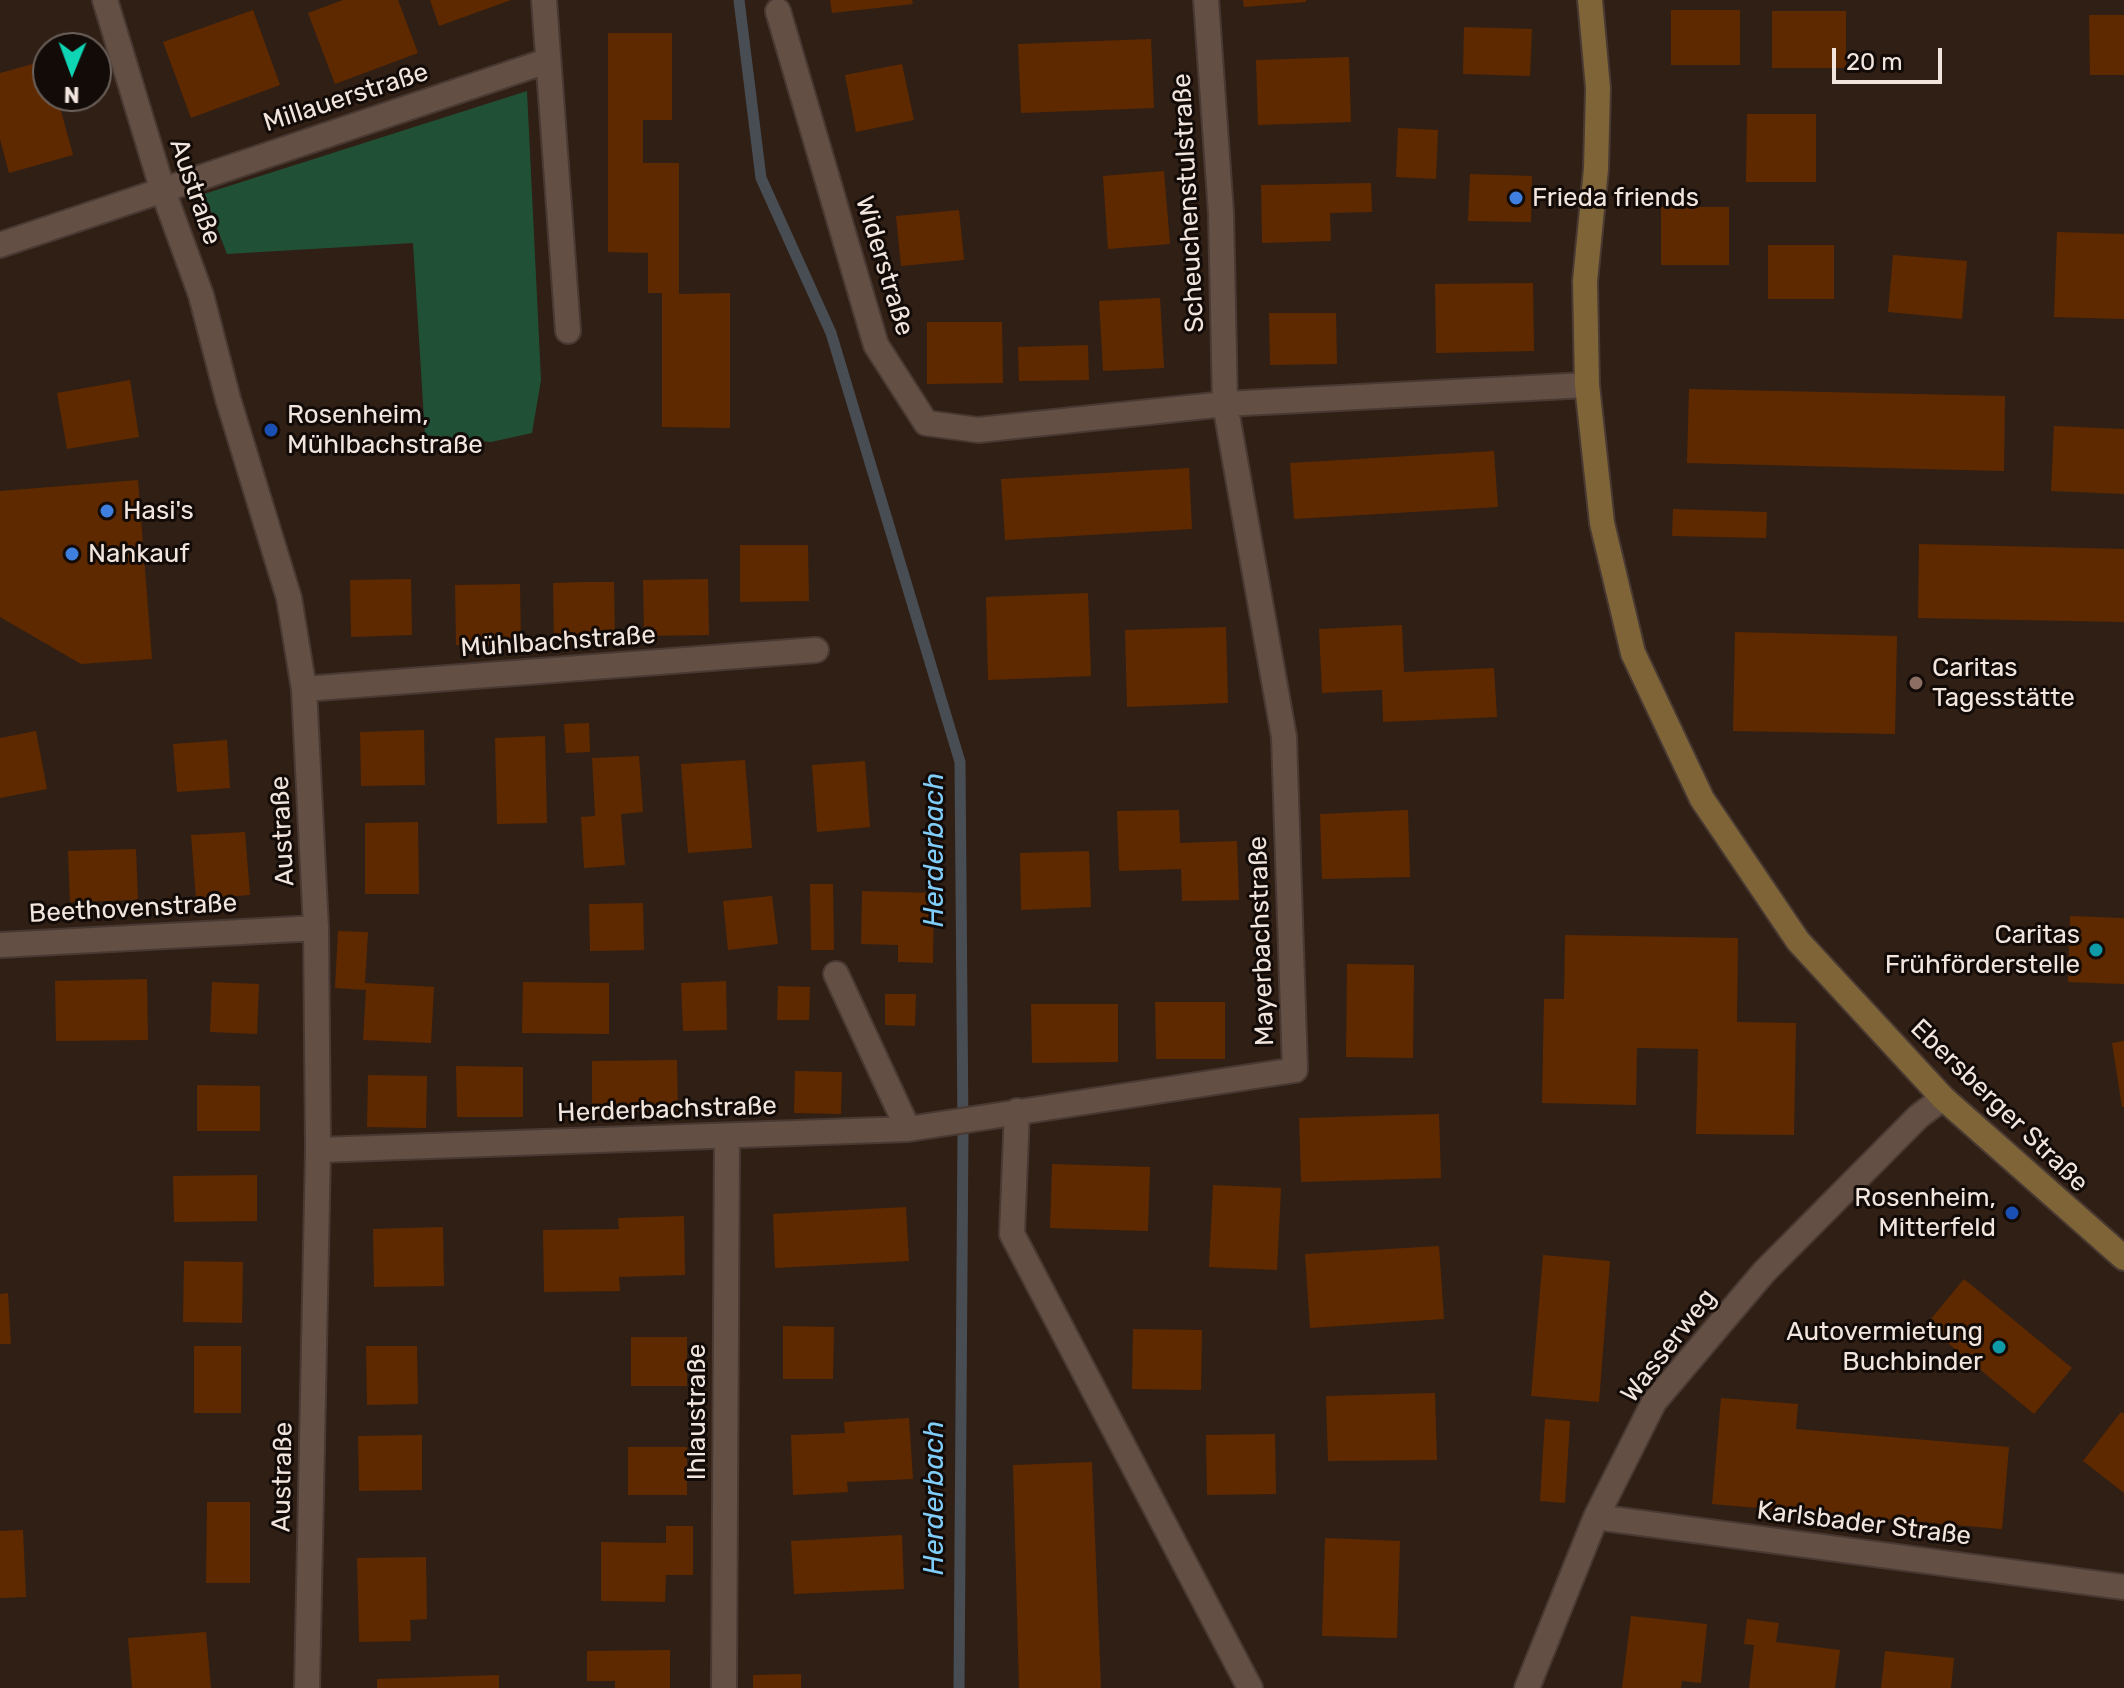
<!DOCTYPE html>
<meta charset="utf-8">
<style>
body{margin:0}
#map{position:relative;width:2124px;height:1688px;overflow:hidden;background:#301f15;font-family:Rubik,sans-serif}
canvas{display:block}
.north{position:absolute;left:32px;top:32px;width:80px;height:80px;box-sizing:border-box;background:#130b07;border:2px solid #6c625d;border-radius:50%;rotate:181deg;font-size:22px;font-weight:700;line-height:32px;text-align:center;color:#f1e5de}
.north::after{content:'';display:block;margin:auto;width:28px;height:36px;background:#0ed5b4;clip-path:polygon(50% 0,100% 100%,50% 72%,0 100%)}
.scale{position:absolute;left:1832px;top:48px;width:110px;height:36px;box-sizing:border-box;border:4px solid #f1e5de;border-top:0;padding-left:10px;font-size:24px;line-height:28px;white-space:nowrap;color:#f1e5de;-webkit-text-stroke:6px #130b07;paint-order:stroke}
</style>
<div id="map">
<canvas width="2124" height="1688"></canvas>
<div class="north">N</div>
<div class="scale">20 m</div>
</div>
<script>
const g = document.querySelector('canvas').getContext('2d');
g.lineJoin = 'round';
function fillPath(path, color) { g.fillStyle = color; g.fill(path, 'evenodd'); }
function stroke(path, color, width, dash) { g.strokeStyle = color; g.lineWidth = width; g.lineCap = dash ? 'butt' : 'round'; g.setLineDash(dash || []); g.stroke(path); }
function drawText(font, color, halo, rows, align = 'center') {
  g.font = font + ' Rubik,sans-serif'; g.lineWidth = 6; g.setLineDash([]); g.textBaseline = 'middle'; g.strokeStyle = halo; g.fillStyle = color; for (const [text, x, y, turn = 0] of rows) {
    g.save(); g.translate(x, y); g.rotate((+turn || 0) * Math.PI / 180); g.textAlign = isNaN(turn) ? turn : align; if (halo) g.strokeText(text, 0, 0); g.fillText(text, 0, 0); g.restore();
  }
}
fillPath(new Path2D(`
 M 527,91 L 541,380 L 532,433 L 491,442 L 425,435 L 413,243 L 227,254 L 204,194 Z`), '#205136');
stroke(new Path2D(`
 M 739,0 L 761,178 L 831,333 L 960,762 L 963,1131 L 959,1688`), '#484d53', 11);
fillPath(new Path2D(`
 M 343,0 L 398,0 L 418,53 L 335,84 L 308,13 Z
 M 430,0 L 511,0 L 439,26 Z
 M 830,0 L 912,0 L 913,4 L 832,13 Z
 M 1243,0 L 1306,0 L 1306,2 L 1244,7 Z
 M 253,10 L 280,85 L 191,118 L 163,42 Z
 M 1671,10 L 1740,10 L 1740,65 L 1671,65 Z
 M 1772,11 L 1846,11 L 1846,68 L 1772,68 Z
 M 2089,15 L 2124,15 L 2124,75 L 2090,75 Z
 M 1464,27 L 1532,29 L 1530,76 L 1463,74 Z
 M 608,33 L 672,33 L 672,120 L 643,120 L 643,163 L 679,163 L 679,294 L 730,293 L 730,428 L 662,427 L 662,293 L 648,293 L 648,253 L 608,252 Z
 M 1151,39 L 1154,108 L 1021,113 L 1018,44 Z
 M 1349,57 L 1351,122 L 1258,125 L 1256,60 Z
 M 47,60 L 48,96 L 57,96 L 73,155 L 9,173 L 0,139 L 0,73 Z
 M 902,64 L 914,120 L 856,132 L 845,75 Z
 M 1747,114 L 1816,114 L 1816,182 L 1746,182 Z
 M 1398,128 L 1438,130 L 1436,179 L 1396,177 Z
 M 1164,171 L 1170,244 L 1108,249 L 1103,176 Z
 M 1470,174 L 1532,176 L 1531,222 L 1468,221 Z
 M 1371,183 L 1372,212 L 1330,213 L 1331,241 L 1262,243 L 1261,185 Z
 M 1661,207 L 1729,207 L 1729,265 L 1661,265 Z
 M 959,210 L 964,260 L 901,266 L 896,216 Z
 M 2057,232 L 2124,234 L 2124,319 L 2054,317 Z
 M 1768,245 L 1834,245 L 1834,299 L 1768,299 Z
 M 1893,255 L 1967,261 L 1962,319 L 1888,312 Z
 M 1533,283 L 1534,351 L 1436,353 L 1435,284 Z
 M 1160,298 L 1164,368 L 1103,371 L 1099,301 Z
 M 1269,313 L 1336,313 L 1337,364 L 1270,365 Z
 M 927,322 L 1002,322 L 1003,383 L 927,384 Z
 M 1088,345 L 1089,380 L 1019,381 L 1018,347 Z
 M 130,380 L 139,437 L 67,449 L 57,393 Z
 M 1689,389 L 2005,396 L 2004,471 L 1687,463 Z
 M 2054,426 L 2124,429 L 2124,494 L 2051,491 Z
 M 1494,451 L 1498,507 L 1294,519 L 1290,463 Z
 M 1189,468 L 1192,529 L 1005,540 L 1001,479 Z
 M 138,480 L 152,659 L 81,664 L 0,617 L 0,491 Z
 M 1673,509 L 1767,512 L 1766,538 L 1672,536 Z
 M 1919,544 L 2124,549 L 2124,622 L 1918,618 Z
 M 740,545 L 808,545 L 809,601 L 740,602 Z
 M 411,579 L 412,635 L 351,637 L 350,580 Z
 M 708,579 L 709,635 L 644,636 L 643,580 Z
 M 584,582 L 614,582 L 615,640 L 554,641 L 553,583 Z
 M 520,584 L 521,644 L 456,645 L 455,585 Z
 M 1088,593 L 1091,676 L 988,680 L 986,597 Z
 M 1402,625 L 1404,672 L 1494,668 L 1497,717 L 1383,722 L 1382,690 L 1322,693 L 1319,629 Z
 M 1226,627 L 1228,703 L 1127,707 L 1125,630 Z
 M 1735,632 L 1897,636 L 1895,734 L 1733,731 Z
 M 589,723 L 590,752 L 566,753 L 564,724 Z
 M 424,730 L 425,785 L 361,786 L 360,732 Z
 M 36,731 L 47,789 L 0,798 L 0,738 Z
 M 545,736 L 547,823 L 497,824 L 495,738 Z
 M 227,740 L 230,788 L 177,792 L 173,744 Z
 M 639,756 L 643,812 L 621,814 L 625,865 L 584,868 L 581,817 L 595,816 L 592,758 Z
 M 745,760 L 752,848 L 688,853 L 681,764 Z
 M 865,761 L 870,827 L 817,832 L 812,765 Z
 M 1179,810 L 1180,843 L 1237,841 L 1239,900 L 1182,901 L 1181,869 L 1119,871 L 1117,811 Z
 M 1408,810 L 1410,877 L 1322,879 L 1320,814 Z
 M 418,822 L 419,894 L 365,894 L 365,823 Z
 M 245,832 L 250,895 L 196,899 L 191,835 Z
 M 136,849 L 138,900 L 70,902 L 68,851 Z
 M 1089,851 L 1091,907 L 1021,910 L 1020,853 Z
 M 810,884 L 833,884 L 834,950 L 811,950 Z
 M 862,891 L 934,893 L 933,963 L 898,962 L 898,945 L 861,944 Z
 M 772,896 L 778,944 L 728,950 L 723,901 Z
 M 643,903 L 644,950 L 590,951 L 589,904 Z
 M 2070,916 L 2124,918 L 2124,984 L 2068,982 Z
 M 338,931 L 368,932 L 365,983 L 434,987 L 431,1043 L 363,1040 L 366,990 L 335,988 Z
 M 1565,935 L 1738,938 L 1737,1022 L 1796,1023 L 1794,1135 L 1696,1134 L 1698,1049 L 1637,1048 L 1636,1105 L 1542,1103 L 1544,999 L 1564,999 Z
 M 1347,964 L 1414,965 L 1413,1058 L 1346,1057 Z
 M 147,979 L 148,1040 L 56,1041 L 55,981 Z
 M 726,981 L 727,1030 L 683,1031 L 681,983 Z
 M 212,982 L 259,984 L 257,1034 L 210,1032 Z
 M 523,982 L 609,983 L 609,1034 L 522,1033 Z
 M 778,986 L 810,987 L 809,1020 L 777,1020 Z
 M 885,994 L 916,994 L 915,1026 L 885,1025 Z
 M 1155,1002 L 1225,1002 L 1225,1059 L 1156,1059 Z
 M 1031,1004 L 1118,1004 L 1118,1062 L 1032,1063 Z
 M 2124,1041 L 2124,1107 L 2122,1107 L 2112,1043 Z
 M 677,1060 L 678,1111 L 592,1113 L 592,1061 Z
 M 456,1066 L 523,1067 L 523,1117 L 457,1117 Z
 M 795,1071 L 842,1072 L 841,1114 L 794,1113 Z
 M 368,1075 L 427,1076 L 426,1128 L 367,1127 Z
 M 197,1085 L 260,1086 L 260,1131 L 197,1131 Z
 M 1439,1114 L 1441,1178 L 1301,1182 L 1299,1118 Z
 M 1052,1164 L 1150,1167 L 1148,1231 L 1050,1228 Z
 M 257,1175 L 257,1221 L 174,1222 L 173,1176 Z
 M 1213,1185 L 1281,1188 L 1277,1270 L 1209,1267 Z
 M 906,1207 L 909,1261 L 775,1268 L 773,1214 Z
 M 684,1216 L 685,1275 L 619,1277 L 620,1291 L 544,1292 L 543,1230 L 619,1229 L 618,1218 Z
 M 443,1227 L 444,1286 L 374,1287 L 373,1229 Z
 M 1439,1246 L 1444,1319 L 1310,1328 L 1305,1254 Z
 M 1543,1255 L 1610,1261 L 1599,1402 L 1531,1396 Z
 M 184,1261 L 243,1262 L 242,1323 L 183,1322 Z
 M 1964,1279 L 2072,1368 L 2034,1414 L 1926,1325 Z
 M 8,1293 L 11,1344 L 0,1344 L 0,1294 Z
 M 783,1326 L 834,1327 L 833,1379 L 783,1379 Z
 M 1133,1329 L 1202,1330 L 1201,1390 L 1132,1389 Z
 M 631,1337 L 687,1337 L 687,1386 L 631,1386 Z
 M 194,1346 L 241,1346 L 241,1413 L 194,1413 Z
 M 366,1346 L 417,1346 L 418,1404 L 367,1405 Z
 M 1435,1393 L 1437,1460 L 1328,1461 L 1326,1396 Z
 M 1721,1398 L 1798,1404 L 1796,1429 L 2009,1447 L 2002,1529 L 1712,1504 Z
 M 2121,1412 L 2124,1414 L 2124,1493 L 2083,1461 Z
 M 909,1418 L 913,1479 L 847,1482 L 848,1492 L 793,1495 L 791,1435 L 845,1433 L 844,1422 Z
 M 1545,1419 L 1570,1421 L 1565,1503 L 1540,1501 Z
 M 1275,1434 L 1276,1494 L 1207,1495 L 1206,1435 Z
 M 422,1435 L 422,1490 L 359,1491 L 358,1436 Z
 M 628,1447 L 687,1447 L 687,1495 L 628,1495 Z
 M 1092,1462 L 1101,1688 L 1019,1688 L 1013,1465 Z
 M 207,1502 L 250,1502 L 250,1583 L 206,1583 Z
 M 666,1526 L 693,1526 L 693,1575 L 666,1575 L 665,1602 L 601,1601 L 601,1542 L 666,1543 Z
 M 23,1530 L 26,1597 L 0,1598 L 0,1531 Z
 M 902,1535 L 904,1589 L 794,1594 L 791,1541 Z
 M 1325,1538 L 1400,1541 L 1397,1638 L 1322,1636 Z
 M 426,1557 L 427,1619 L 410,1620 L 411,1641 L 359,1642 L 357,1558 Z
 M 1631,1616 L 1707,1624 L 1701,1683 L 1682,1681 L 1681,1688 L 1622,1688 Z
 M 1747,1619 L 1779,1623 L 1776,1642 L 1840,1650 L 1835,1688 L 1749,1688 L 1754,1645 L 1744,1644 Z
 M 206,1632 L 211,1688 L 132,1688 L 128,1638 Z
 M 670,1650 L 670,1688 L 615,1688 L 615,1681 L 587,1681 L 587,1651 Z
 M 1885,1651 L 1954,1658 L 1951,1688 L 1881,1688 Z
 M 801,1674 L 801,1688 L 753,1688 L 753,1675 Z
 M 499,1675 L 499,1688 L 377,1688 L 377,1679 Z`), '#5f2900');
const street = new Path2D(`
 M 105,0 L 162,188 L 201,295 L 228,399 L 289,598 L 304,689 L 316,928 L 318,1150 L 307,1688
 M 544,0 L 568,331
 M 778,11 L 876,345 L 926,423 L 978,430 L 1225,404 L 1587,385
 M 0,245 L 547,61
 M 304,689 L 816,650
 M 0,945 L 316,928
 M 836,974 L 908,1129
 M 1017,1111 L 1012,1234 L 1250,1688
 M 318,1150 L 908,1129 L 1295,1070 L 1284,737 L 1225,404 L 1221,213 L 1206,0
 M 1596,1517 L 2124,1587
 M 724,1688 L 727,1136
 M 1527,1688 L 1596,1517 L 1654,1402 L 1764,1272 L 1919,1116 L 1943,1098`);
const secondary = new Path2D(`
 M 1590,0 L 1598,88 L 1596,169 L 1585,281 L 1587,385 L 1602,523 L 1633,653 L 1702,799 L 1798,941 L 1943,1098 L 2124,1258`);
stroke(street, '#483932', 28);
stroke(secondary, '#483932', 28);
stroke(street, '#634f44', 24);
stroke(secondary, '#7e6437', 24);
for (const [x, y, r, color] of [
 [1516,198,8,"#3f7fe0"],
 [271,430,8,"#1a4fb4"],
 [107,511,8,"#3f7fe0"],
 [72,554,8,"#3f7fe0"],
 [1916,683,8,"#8d6e63"],
 [2096,950,8,"#0f9aa8"],
 [2012,1213,8,"#1a4fb4"],
 [1999,1347,8,"#0f9aa8"]
]) { const dot = new Path2D(); dot.arc(x, y, r, 0, 2 * Math.PI); g.fillStyle = color; g.fill(dot); stroke(dot, '#130b07', 3); }
drawText('26px', '#f1e5de', '#130b07', [
 ["Millauerstraße",346,98,-18],
 ["Austraße",195,192,71],
 ["Scheuchenstulstraße",1189,203,-93],
 ["Widerstraße",884,266,73],
 ["Mühlbachstraße",558,642,-4],
 ["Austraße",283,831,-93],
 ["Beethovenstraße",133,909,-3],
 ["Mayerbachstraße",1262,941,-92],
 ["Ebersberger Straße",1999,1106,44],
 ["Herderbachstraße",667,1110,-2],
 ["Wasserweg",1669,1346,-52],
 ["Ihlaustraße",697,1412,-90],
 ["Austraße",283,1477,-89],
 ["Karlsbader Straße",1864,1524,7]
]);
drawText('26px', '#f1e5de', '#130b07', [
 ["Frieda friends",1532,198],
 ["Rosenheim,",287,415],
 ["Mühlbachstraße",287,445],
 ["Hasi's",123,511],
 ["Nahkauf",88,554],
 ["Caritas",1932,668],
 ["Tagesstätte",1932,698],
 ["Caritas",2080,935,"right"],
 ["Frühförderstelle",2080,965,"right"],
 ["Rosenheim,",1996,1198,"right"],
 ["Mitterfeld",1996,1228,"right"],
 ["Autovermietung",1983,1332,"right"],
 ["Buchbinder",1983,1362,"right"]
], 'left');
drawText('italic 28px', '#80cdf9', '#130b07', [
 ["Herderbach",935,850,-90],
 ["Herderbach",935,1498,-90]
]);
</script>
